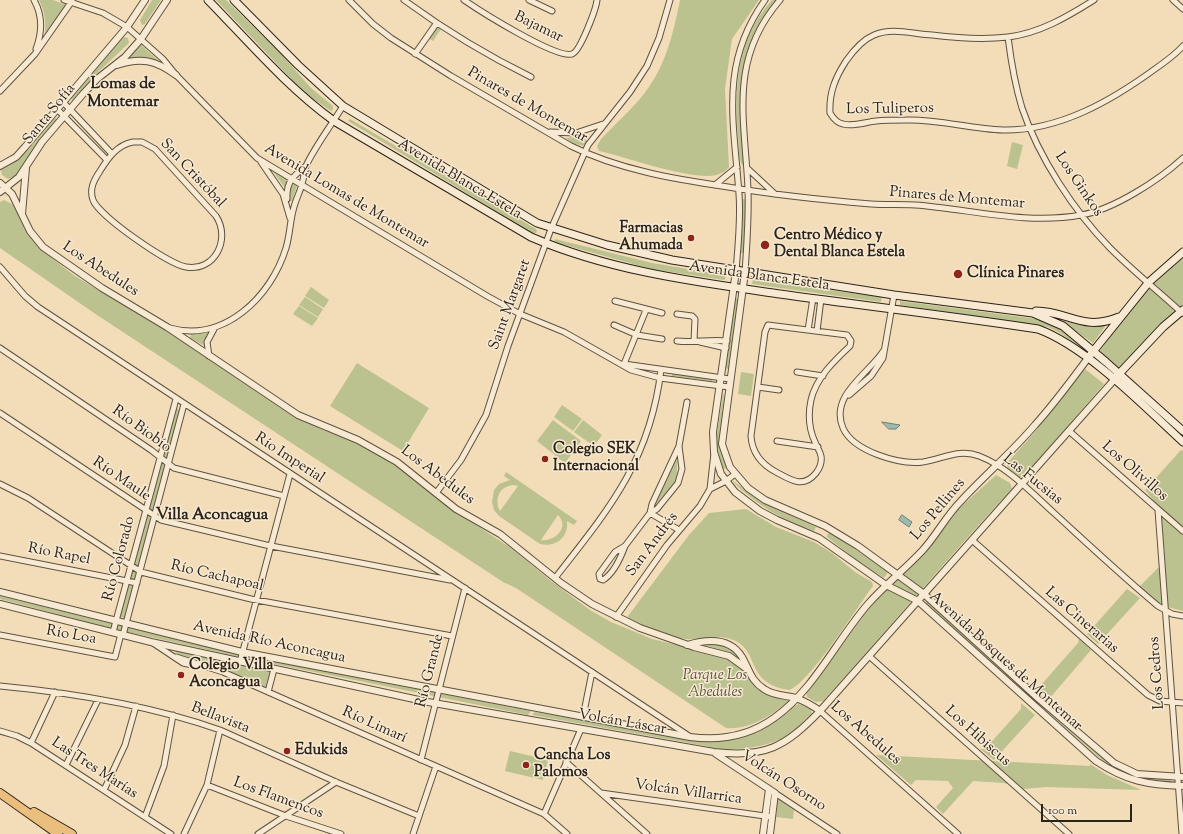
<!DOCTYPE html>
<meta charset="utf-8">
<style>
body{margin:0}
#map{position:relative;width:1183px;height:834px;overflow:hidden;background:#f3ddb9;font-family:"Sorts Mill Goudy",serif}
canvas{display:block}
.scale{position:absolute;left:1041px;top:804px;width:91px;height:18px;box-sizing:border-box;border:2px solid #2c231a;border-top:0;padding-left:5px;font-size:12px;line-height:14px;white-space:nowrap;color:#2c231a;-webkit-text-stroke:3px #f7e9d2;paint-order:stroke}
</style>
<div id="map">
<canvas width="1183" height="834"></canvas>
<div class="scale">100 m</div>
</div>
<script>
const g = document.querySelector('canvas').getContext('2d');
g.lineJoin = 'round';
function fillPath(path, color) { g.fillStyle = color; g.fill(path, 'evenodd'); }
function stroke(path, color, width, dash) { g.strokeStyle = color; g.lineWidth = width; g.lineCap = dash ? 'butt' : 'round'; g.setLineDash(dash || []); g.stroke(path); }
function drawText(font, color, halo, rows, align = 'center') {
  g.font = font + ' "Sorts Mill Goudy",serif'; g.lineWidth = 3; g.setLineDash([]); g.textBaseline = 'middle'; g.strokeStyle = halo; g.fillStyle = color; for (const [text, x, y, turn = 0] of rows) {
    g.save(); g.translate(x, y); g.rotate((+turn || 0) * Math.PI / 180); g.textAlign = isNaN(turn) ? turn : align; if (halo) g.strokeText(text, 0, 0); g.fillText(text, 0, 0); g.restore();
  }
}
fillPath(new Path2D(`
 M 39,0 L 53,0 L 66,5 L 45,34 C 46,21 45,12 39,0 Z
 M 152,0 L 161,0 L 145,24 L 142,25 L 140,20 Z
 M 216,0 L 226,0 L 281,54 L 311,88 L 333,106 L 333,109 L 331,111 L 309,96 L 295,83 Z
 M 680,0 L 759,0 L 732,39 L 725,89 L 729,167 C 725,173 716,176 708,176 C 673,175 634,159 599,151 L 597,146 L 601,139 C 617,122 636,106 649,87 C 667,61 674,30 680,0 Z
 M 772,0 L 776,0 C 731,53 741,100 744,164 L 742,165 C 738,158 739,144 738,135 C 734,87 737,38 772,0 Z
 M 437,26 L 441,29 L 433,41 L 428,38 Z
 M 123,37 L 128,38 L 129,43 L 94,76 L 73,100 L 71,99 Z
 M 141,45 L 160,62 L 127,60 Z
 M 55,118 L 57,120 C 50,128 43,135 37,144 C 28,155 23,175 8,179 L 2,175 L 1,170 C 24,159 39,137 55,118 Z
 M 350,119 L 536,229 L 537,232 L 534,234 L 348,121 Z
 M 582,136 L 587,141 L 583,146 L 572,143 L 566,138 Z
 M 1012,142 L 1023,145 L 1017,169 L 1007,166 Z
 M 271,169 L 287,179 L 285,188 Z
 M 292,182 L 297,186 L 292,201 L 289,201 L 289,194 Z
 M 743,199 L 747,200 L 744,253 L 740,253 Z
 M 4,200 L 12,204 L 18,212 L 26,232 L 53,259 L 75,276 L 165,330 L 288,413 L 323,430 L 357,443 L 396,464 L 447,506 L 511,548 L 551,581 L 590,610 L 611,622 L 652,639 L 724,656 L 745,670 L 756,686 L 792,699 C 772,714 752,730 726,728 L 516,588 L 503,582 L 97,315 L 0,248 L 0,202 Z
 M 555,239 L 652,263 L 724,275 L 726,278 L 724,280 L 651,269 L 554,242 Z
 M 1183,257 L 1183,305 L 1143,342 L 1119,370 L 1100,351 L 1138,298 Z
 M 753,280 L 882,297 L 881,302 L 752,284 Z
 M 311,287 L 329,300 L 324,308 L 305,296 Z
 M 305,297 L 323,309 L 318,317 L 299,305 Z
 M 735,298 L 738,299 L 728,369 L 725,368 Z
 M 900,301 L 1038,319 L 1060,328 L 1085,348 L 1085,350 L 1060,333 L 1048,327 L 900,305 Z
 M 299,306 L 318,318 L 312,326 L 293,314 Z
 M 1062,321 L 1091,327 L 1107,324 L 1093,343 Z
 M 204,333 L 208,333 L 205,344 L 203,345 L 190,338 L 191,334 Z
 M 357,363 L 429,408 L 403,451 L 330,406 Z
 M 1085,369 L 1104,384 L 1024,477 L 1016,478 L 1008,471 L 1007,463 L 1034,433 Z
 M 741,372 L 754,374 L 751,396 L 738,394 Z
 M 672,373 L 712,379 L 712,381 L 672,376 Z
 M 723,394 L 724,395 L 719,445 L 727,467 L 724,469 L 721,468 L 716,441 Z
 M 562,405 L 582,419 L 573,431 L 554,417 Z
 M 176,408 L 181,411 L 124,618 L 119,616 Z
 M 553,420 L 581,441 L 565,463 L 537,441 Z
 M 583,420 L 602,435 L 594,446 L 574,432 Z
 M 1181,450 L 1183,451 L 1183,611 L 1156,604 L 1139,587 L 1165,561 L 1161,509 L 1145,490 Z
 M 677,459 L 677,479 L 655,505 Z
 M 506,472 L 577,521 L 574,525 L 567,521 C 569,537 556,548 540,544 L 499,516 L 494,510 L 492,502 L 494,490 L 499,484 L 510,480 L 504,476 ZM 514,485 L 518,486 L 500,511 C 494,499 499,486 514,485 ZM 558,515 C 570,527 555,542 541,540 Z
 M 996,475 L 1010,483 L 1012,489 C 947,558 887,631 823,701 L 816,702 L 807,697 L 806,689 L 832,659 L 869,607 L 923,554 L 954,513 Z
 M 733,481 L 763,503 L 816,527 L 814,531 C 779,518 761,508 733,482 Z
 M 746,509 L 776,527 L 814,542 L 832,553 L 855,572 L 872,582 L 873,586 C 857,607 810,683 789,690 C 744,683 761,651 733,640 C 717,633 704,641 687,639 C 668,637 646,628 629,619 L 628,616 L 689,535 L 709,513 Z
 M 830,532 L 888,572 L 884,578 L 860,563 L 827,537 L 827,535 Z
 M 1127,589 L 1140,598 L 1098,644 L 1087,634 Z
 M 0,596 L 240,655 L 531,711 L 528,715 L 240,657 L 115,629 L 0,599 Z
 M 927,601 L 1110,763 C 1132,776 1145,777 1170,779 L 1171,782 L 1135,778 L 1110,767 L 925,603 Z
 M 1079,639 L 1091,650 L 1049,699 L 1036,686 L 1041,685 L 1078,643 Z
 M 713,643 C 724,646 735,649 740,660 L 732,653 L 695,645 Z
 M 172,649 L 270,672 L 265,689 L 208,664 L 181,657 Z
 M 1021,703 L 1035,715 L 994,760 L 980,749 L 985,749 L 1021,709 Z
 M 799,704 L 811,709 L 812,714 C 803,720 798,729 789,735 C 770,747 727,754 706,746 L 532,715 L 535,712 L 711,742 C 734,741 755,735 774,723 C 783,717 789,707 799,704 Z
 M 510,751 L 548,760 L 543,780 L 505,771 Z
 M 876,755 L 1090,766 L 1090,764 L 1107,775 L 1141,790 L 1046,787 L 1024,789 L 1004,783 L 973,781 L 943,814 L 936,807 L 953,788 L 948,781 L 916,780 L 911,785 Z
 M 778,799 L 794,810 L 793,819 L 776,817 Z`), '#bbc18f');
const water = new Path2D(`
 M 882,422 L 900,425 L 896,429 L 889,429 Z
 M 902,515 L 912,522 L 909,527 L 899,520 Z`);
fillPath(water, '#9bbcad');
stroke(water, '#6f7f72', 1);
const minor = new Path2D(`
 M 34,0 C 43,16 42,33 36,49
 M 64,0 L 103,13 L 127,27 L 163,59 L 176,75 L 257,158 L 487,296 L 520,314 L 564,332 L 631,370 L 660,378 L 729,387
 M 349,0 L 373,24 L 391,38 L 451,76 L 571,146 C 619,170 675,179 728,187 C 775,195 823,200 871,204 C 886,205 901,204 915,205 C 970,209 1026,225 1081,215 C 1113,210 1159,180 1183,158
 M 404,0 C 445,30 486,55 531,77
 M 464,0 C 480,11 556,59 572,54 C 580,52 596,9 597,0
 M 529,0 L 552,11
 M 1094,0 C 1067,17 1040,33 1008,37 C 983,40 956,38 932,35 C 913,34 892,27 874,35 C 862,40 853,51 846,61 C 835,78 829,93 830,113 C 833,118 837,123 843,124 C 853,127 866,122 876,121 C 886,120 896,120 906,120 C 939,119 970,129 1003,130 C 1059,131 1111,101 1155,69 C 1165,62 1175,55 1183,46
 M 1173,0 L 1183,9
 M 1008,37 C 1011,61 1015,85 1022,108 C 1039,158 1074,211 1110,248 C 1133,271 1158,291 1182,313
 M 415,54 L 436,24
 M 0,91 L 35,54 L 72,1
 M 63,102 L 112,154
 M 57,109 L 107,160
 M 550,132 L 576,133 L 603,124
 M 133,142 L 142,142 L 155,149 L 216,216 C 231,239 215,272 186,267 C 168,264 99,216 93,200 C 89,189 94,180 100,171 C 108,158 117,145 133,142 Z
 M 261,162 L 283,194 L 290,218
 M 747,168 L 775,194
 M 715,185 L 737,167
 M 287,199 C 286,182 293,176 306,166
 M 0,267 L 25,296 L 38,307 L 689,736
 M 736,271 C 738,246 741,219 739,194 C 734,121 719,64 765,0
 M 745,272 C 747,244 749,217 748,189 C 745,119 728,60 780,0
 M 615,301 L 662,313
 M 677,314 L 692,316 L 695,319 L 694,341
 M 614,325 L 637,335 L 662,339
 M 768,325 L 847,335 L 851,341 L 850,346 C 834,361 816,378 811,400 C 808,414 809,429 815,442 C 817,447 820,451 821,456 C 822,462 820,468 816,473 C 803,489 791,480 776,472 C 761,464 752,453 751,436 L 765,332 Z
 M 170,328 C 224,343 271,297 286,248 C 290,235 290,220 294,207 C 296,199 300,192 302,184 C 304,178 304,172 306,166 C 314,148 332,124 343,106
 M 808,330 L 813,298
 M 817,331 L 821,299
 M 677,341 C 694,343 710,339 727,341
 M 700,342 L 726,348
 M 0,348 L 151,450 L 174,468 L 284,496
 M 884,350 C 869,374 829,395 843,428 C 853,451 899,465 923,462 C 942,459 960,448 979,456 C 1008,467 1031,492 1054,513 C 1088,544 1122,576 1158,606 L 1172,614 L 1183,616
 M 209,356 L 207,342 L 214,329
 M 624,364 L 730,379
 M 624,364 L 646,310
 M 797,372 L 823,376
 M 758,387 L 779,390
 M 849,395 L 871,376 L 883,358 L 894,295
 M 0,413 L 161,520 L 266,545 L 450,580
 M 1069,431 L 1183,531
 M 777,441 L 818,447
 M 0,484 L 28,498 L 141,572 L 251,599 L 452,636
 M 710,489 L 714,453
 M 436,493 L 461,460 L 486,415 L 508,346 L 551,229 L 588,145 L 630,92 L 647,66 L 659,38 L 670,0
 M 1158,510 L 1182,834
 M 679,530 L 650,513 L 652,504 L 679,446 L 687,402
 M 972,540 L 1148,695 L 1160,701 L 1183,703
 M 625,546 C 621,557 613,574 603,580 L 600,579 L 599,574 L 615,552 L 625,546 L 650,513 L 657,509 L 678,483 L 682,469 L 679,446
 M 0,556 L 137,583
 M 555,578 C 609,509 650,461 661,370
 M 616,617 L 667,545 L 700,506 L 710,489 L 726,481 L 735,474
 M 113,632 L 176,399
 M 0,635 L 115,657 L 121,634
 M 123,635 L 184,404
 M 153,643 L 183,663 L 197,666
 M 869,656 L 1069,834
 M 176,657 L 223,672 L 544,814 L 567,834
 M 240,662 L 290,474
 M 0,686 C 74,693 149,705 220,730 L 336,782 L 419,816
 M 268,692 L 274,669
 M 820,711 L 958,834
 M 583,717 L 592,672
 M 0,731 L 17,736 L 31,743 L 171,834
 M 31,743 L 55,692
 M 421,760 L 465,588
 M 566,762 L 647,834
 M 66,765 L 98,700
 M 207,785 L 286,816 L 341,834
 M 104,790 L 125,745 L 136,706
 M 601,793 L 772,817
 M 775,793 L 837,834
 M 544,814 L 581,729
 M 145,817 L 164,766 L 173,715
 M 184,834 L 207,785 L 220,730
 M 258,834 L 336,782
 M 413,834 L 436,766`);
const tertiary = new Path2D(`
 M 117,65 C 141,57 155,60 176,75
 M 0,166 L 16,157 L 25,147 L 127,27 L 145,0
 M 0,183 L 12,194 L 30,231 L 43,247 L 102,288 L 167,327 L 298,415 L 358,440 L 397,462 L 456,509 L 500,534 L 561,583 L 592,604 L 640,628 L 694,647 L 729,656 L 747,669
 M 0,192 L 19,177 L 42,142 L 83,94 L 97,79 L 125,57 L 141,39 L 167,0
 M 22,214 L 26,168
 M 736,271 L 713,432 L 714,452 L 721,474 L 735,492 L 760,511 L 777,520 L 819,538 L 886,585 L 918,601 L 1096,761 C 1126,781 1148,785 1183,786
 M 745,272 L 722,444 L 730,467 L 748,488 L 765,500 L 825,526 L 858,546 L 924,594 L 1039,699 L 1114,763 L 1137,774 L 1183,777
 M 0,592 L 242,652 L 690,737 C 720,741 749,736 774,718 C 814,690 836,641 868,604 C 885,585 904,570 922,551 C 936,536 946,516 961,501 C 985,475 1012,452 1035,425 C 1054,404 1071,381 1088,358
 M 0,604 L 151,642 L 428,702 L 714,752 C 766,758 785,747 820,711 L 1114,380
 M 687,645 C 707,639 730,637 742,657 C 749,669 751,681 764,689 C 774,696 785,695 796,698 C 804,701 813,706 820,711
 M 716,754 L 775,793 L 770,834
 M 763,834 L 769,789`);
const secondary = new Path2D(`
 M 208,0 C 249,42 287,87 334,121 L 531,237 C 610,271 696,282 780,294 C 866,306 952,316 1038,329 C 1087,347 1144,406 1183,442
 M 234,0 L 298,65 L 343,106 L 537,223 L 607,245 L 672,260 L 894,295 L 1033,313 L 1063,326 L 1106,362 L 1183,431
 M 1036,311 C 1068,311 1083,332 1119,317
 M 1091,354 L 1149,282 L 1183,252
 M 1117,376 L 1163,327 L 1183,310`);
const primary = new Path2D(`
 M 0,793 L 58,834
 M 34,812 L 72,834`);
stroke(minor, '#5e5242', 7);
stroke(tertiary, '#5e5242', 8);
stroke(secondary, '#2c231a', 9);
stroke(primary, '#2c231a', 10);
stroke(minor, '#f7e9d2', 5);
stroke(tertiary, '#f7e9d2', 6);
stroke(secondary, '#f7e9d2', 7);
stroke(primary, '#eabe7c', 8);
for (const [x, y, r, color] of [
 [691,238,4,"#8f2418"],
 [765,245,5,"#8f2418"],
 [958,274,5,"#8f2418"],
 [545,459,4,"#8f2418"],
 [181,675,4,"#8f2418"],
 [287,751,4,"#8f2418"],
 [526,765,4,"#8f2418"]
]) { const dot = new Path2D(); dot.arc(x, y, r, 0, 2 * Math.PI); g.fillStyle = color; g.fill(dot); stroke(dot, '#f7e9d2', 1.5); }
drawText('15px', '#2c231a', '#f7e9d2', [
 ["Bajamar",538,28,26],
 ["Pinares de Montemar",527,106,30],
 ["Los Tuliperos",890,110,-1],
 ["Santa Sofía",50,115,-51],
 ["San Cristóbal",192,174,47],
 ["Avenida Blanca Estela",459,180,31],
 ["Los Ginkos",1078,185,56],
 ["Avenida Lomas de Montemar",346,197,31],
 ["Pinares de Montemar",957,199,5],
 ["Los Abedules",100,270,33],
 ["Avenida Blanca Estela",759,277,8],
 ["Saint Margaret",511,305,-70],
 ["Río Biobío",141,430,36],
 ["Río Imperial",289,459,33],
 ["Los Olivillos",1134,472,41],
 ["Los Abedules",437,476,37],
 ["Río Maule",121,480,34],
 ["Las Fucsias",1032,480,39],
 ["Los Pellines",939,510,-50],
 ["San Andrés",653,545,-53],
 ["Río Rapel",59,555,11],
 ["Río Colorado",120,559,-75],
 ["Río Cachapoal",217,577,13],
 ["Las Cinerarias",1081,621,41],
 ["Río Loa",71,636,10],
 ["Avenida Río Aconcagua",269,643,12],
 ["Avenida Bosques de Montemar",1005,662,42],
 ["Río Grande",431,671,-76],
 ["Los Cedros",1158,673,-94],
 ["Bellavista",220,719,21],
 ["Volcán Láscar",622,723,10],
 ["Río Limarí",374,726,24],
 ["Los Abedules",865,734,41],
 ["Los Hibiscus",977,737,42],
 ["Las Tres Marías",94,769,33],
 ["Volcán Osorno",783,782,33],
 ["Volcán Villarrica",688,793,8],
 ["Los Flamencos",278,799,20]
]);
drawText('bold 15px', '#2c231a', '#f7e9d2', [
 ["Farmacias",683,229,"right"],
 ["Ahumada",683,246,"right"],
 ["Centro Médico y",774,236],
 ["Dental Blanca Estela",774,253],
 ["Clínica Pinares",967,274],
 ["Colegio SEK",553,450],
 ["Internacional",553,467],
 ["Colegio Villa",189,666],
 ["Aconcagua",189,683],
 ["Edukids",295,751],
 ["Cancha Los",534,756],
 ["Palomos",534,773]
], 'left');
drawText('italic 15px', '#57523d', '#f7e9d2', [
 ["Parque Los",715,676],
 ["Abedules",715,693]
]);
drawText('bold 16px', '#2c231a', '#f7e9d2', [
 ["Lomas de",123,85],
 ["Montemar",123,103],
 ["Villa Aconcagua",212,516]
]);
</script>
